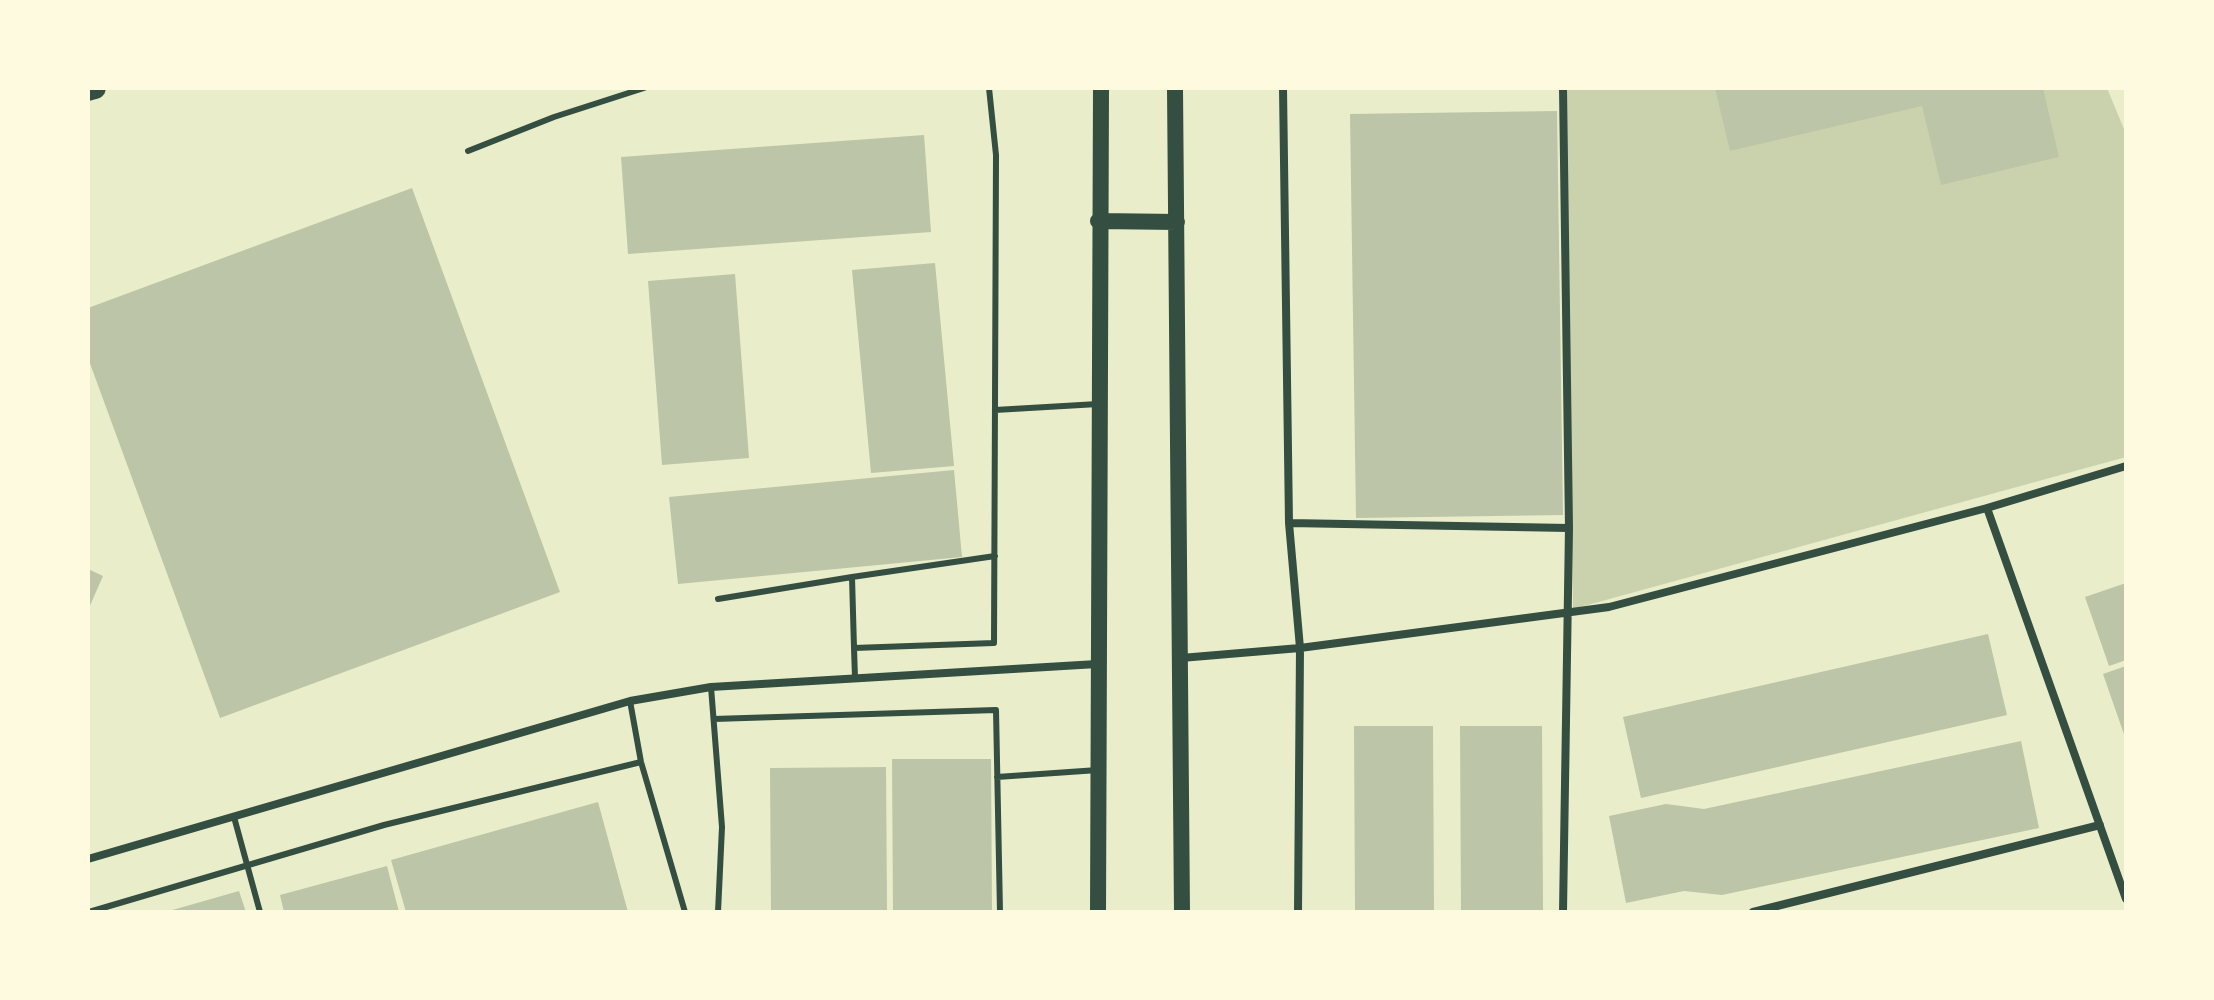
<!DOCTYPE html>
<style>
body{margin:0}
#map{position:relative;width:2214px;height:1000px;overflow:hidden;background:#e9edc9;font-family:"Work Sans",sans-serif}
canvas{display:block}
.frame{position:absolute;inset:0;border:90px solid #fefae0;pointer-events:none}
</style>
<div id="map">
<canvas width="2214" height="1000"></canvas>
<div class="frame"></div>
</div>
<script>
const g = document.querySelector('canvas').getContext('2d');
g.lineJoin = 'round';
function fillPath(path, color) { g.fillStyle = color; g.fill(path, 'evenodd'); }
function stroke(path, color, width, dash) { g.strokeStyle = color; g.lineWidth = width; g.lineCap = dash ? 'butt' : 'round'; g.setLineDash(dash || []); g.stroke(path); }
fillPath(new Path2D(`
 M 1564,88 L 2107,88 L 2126,134 L 2126,457 L 1573,609 Z`), '#cad2ad');
fillPath(new Path2D(`
 M 1715,88 L 2043,88 L 2059,157 L 1941,185 L 1922,106 L 1730,151 Z
 M 1557,111 L 1563,515 L 1356,518 L 1350,114 Z
 M 924,135 L 931,232 L 628,254 L 621,157 Z
 M 412,188 L 560,592 L 220,718 L 88,358 L 88,308 Z
 M 935,263 L 954,466 L 871,473 L 852,270 Z
 M 735,274 L 749,458 L 662,465 L 648,281 Z
 M 954,470 L 962,557 L 678,584 L 669,497 Z
 M 88,569 L 103,576 L 88,610 Z
 M 2126,583 L 2126,660 L 2109,666 L 2085,597 Z
 M 1988,634 L 2007,715 L 1641,798 L 1623,717 Z
 M 2126,666 L 2126,740 L 2103,674 Z
 M 1354,726 L 1433,726 L 1434,912 L 1355,912 Z
 M 1460,726 L 1542,726 L 1543,912 L 1461,912 Z
 M 2021,741 L 2039,828 L 1722,895 L 1684,891 L 1626,903 L 1609,816 L 1666,804 L 1704,809 Z
 M 892,759 L 991,759 L 992,912 L 893,912 Z
 M 886,767 L 887,912 L 771,912 L 770,768 Z
 M 598,802 L 628,912 L 406,912 L 391,860 Z
 M 387,866 L 399,912 L 284,912 L 280,895 Z
 M 239,891 L 246,912 L 170,912 L 169,911 Z`), '#bcc5a7');
stroke(new Path2D(`
 M 468,151 L 554,117 L 644,88
 M 995,410 L 1098,404
 M 852,577 L 995,556
 M 718,599 L 852,577 L 854,648
 M 855,678 L 854,648 L 994,643 L 996,155 L 989,88
 M 711,687 L 722,827 L 718,912
 M 630,701 L 641,762 L 685,912
 M 714,719 L 996,710 L 1000,912
 M 997,777 L 1098,770
 M 234,817 L 260,912
 M 89,912 L 384,825 L 641,762`), '#344e41', 6);
stroke(new Path2D(`
 M 1283,88 L 1289,523 L 1300,648 L 1298,912
 M 1563,88 L 1569,528 L 1563,912
 M 1987,508 L 2126,899
 M 1289,523 L 1569,528
 M 1181,658 L 1300,648 L 1609,607 L 1987,508 L 2126,466
 M 88,859 L 630,701 L 711,687 L 1097,664
 M 1753,912 L 2100,825`), '#344e41', 8);
stroke(new Path2D(`
 M 1175,88 L 1182,912
 M 1098,221 L 1177,222
 M 1098,912 L 1101,88`), '#344e41', 16);
stroke(new Path2D(`
 M 88,90 L 95,88`), '#344e41', 22);
</script>
